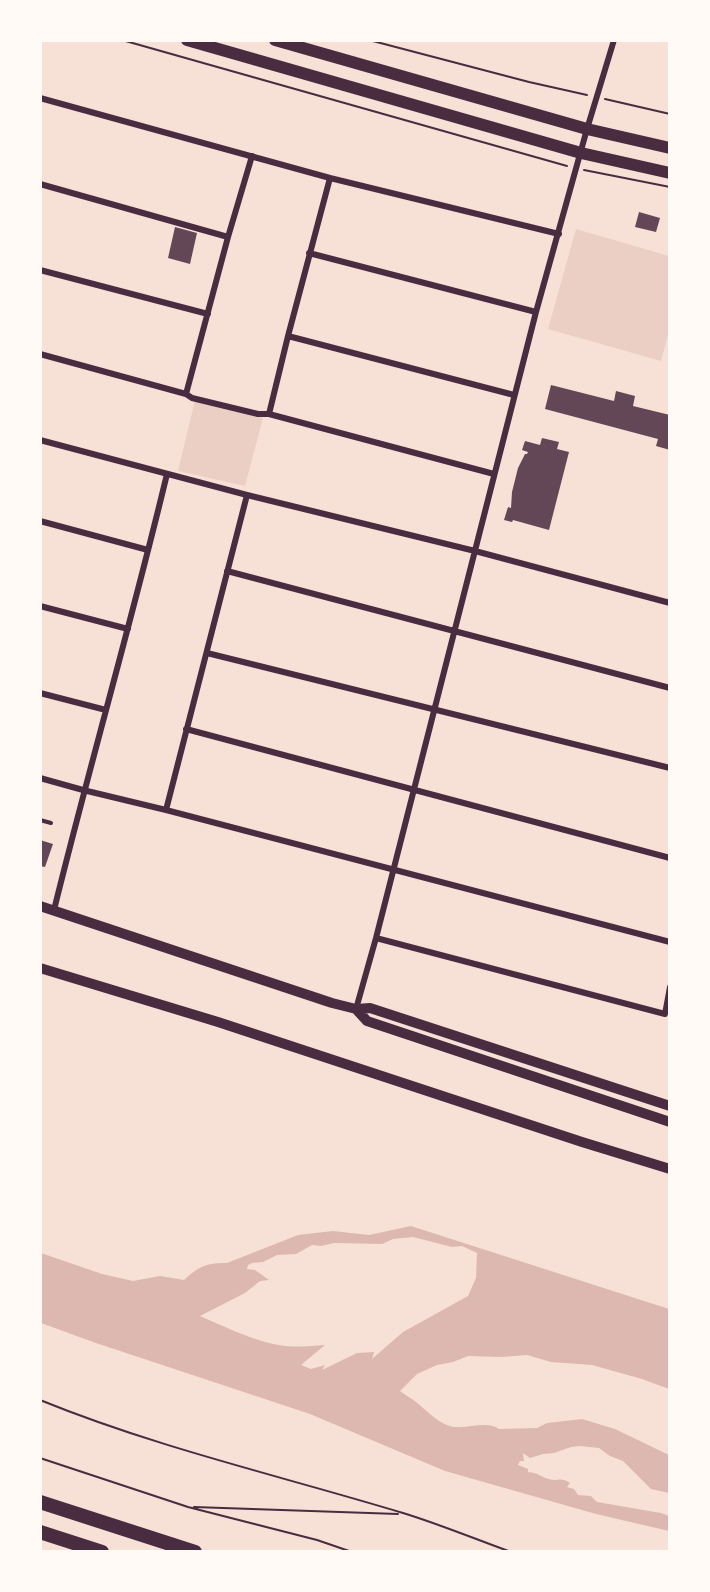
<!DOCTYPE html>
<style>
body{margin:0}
#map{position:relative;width:710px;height:1592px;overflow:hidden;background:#f7e1d7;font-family:Bitter,serif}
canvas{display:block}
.frame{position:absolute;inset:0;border:42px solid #fffaf5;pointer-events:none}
</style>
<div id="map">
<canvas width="710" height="1592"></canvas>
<div class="frame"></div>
</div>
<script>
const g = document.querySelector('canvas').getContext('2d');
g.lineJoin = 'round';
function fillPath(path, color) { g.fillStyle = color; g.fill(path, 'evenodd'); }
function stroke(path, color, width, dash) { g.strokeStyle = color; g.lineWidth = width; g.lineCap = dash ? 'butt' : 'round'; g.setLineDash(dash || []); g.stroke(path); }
fillPath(new Path2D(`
 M 576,229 L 669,256 L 669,331 L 661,361 L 548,329 Z
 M 195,400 L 263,418 L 245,486 L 178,471 Z`), '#ebcfc5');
fillPath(new Path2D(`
 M 411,1226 L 669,1309 L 669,1389 L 642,1379 L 592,1365 L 551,1362 L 527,1355 L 501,1357 L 468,1356 L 453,1362 L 437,1365 L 417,1374 L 400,1391 C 405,1395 411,1398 416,1402 C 426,1410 435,1420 447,1425 C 463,1432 484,1419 499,1429 L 537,1428 L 547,1423 L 582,1419 L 615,1429 L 669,1455 L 669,1493 L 651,1489 L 623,1461 L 610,1456 L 599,1448 L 580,1446 L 571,1447 L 554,1453 L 543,1454 L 530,1458 L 523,1453 L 524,1461 L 520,1461 L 518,1465 L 528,1469 L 528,1472 C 540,1473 540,1477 549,1479 C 558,1482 560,1476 570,1483 L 567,1487 L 574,1489 L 578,1495 L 591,1496 L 597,1502 L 661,1513 L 669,1516 L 669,1531 L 596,1514 L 445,1471 L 310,1414 L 93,1342 L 41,1323 L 41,1253 L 102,1274 L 133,1281 L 160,1276 L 184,1280 C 197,1267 208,1262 227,1263 L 298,1235 L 333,1231 L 369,1235 ZM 413,1237 L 452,1247 L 462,1246 L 477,1253 L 476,1278 L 468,1296 L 403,1332 L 372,1359 L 374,1352 L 357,1353 L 322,1370 L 325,1365 L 311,1369 L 301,1365 L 325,1345 C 310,1346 294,1348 279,1345 C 254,1341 223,1326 200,1316 L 245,1293 L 260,1281 L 269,1280 L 255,1270 L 247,1269 L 248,1265 L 252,1263 L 263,1262 L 277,1255 L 296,1254 L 312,1245 L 321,1246 L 334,1243 L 382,1244 L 393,1239 Z`), '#dcb8b0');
fillPath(new Path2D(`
 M 639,212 L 660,218 L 656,232 L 635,227 Z
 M 175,227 L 197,233 L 190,264 L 168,258 Z
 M 551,385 L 614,401 L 616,391 L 635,396 L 633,406 L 670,415 L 670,450 L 656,446 L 658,439 L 545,409 Z
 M 542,438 L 559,442 L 557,449 L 569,452 L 549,530 L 513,520 L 512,522 L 504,520 L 508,507 L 511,508 L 512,492 L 518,468 L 525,454 L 527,454 L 528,452 L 522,450 L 525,441 L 540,445 Z
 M 40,840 L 53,844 L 45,867 L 40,866 Z`), '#644757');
stroke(new Path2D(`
 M 122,40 L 567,166
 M 369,40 L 529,82 L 587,95
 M 605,99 L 670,114
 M 584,170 L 670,187
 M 40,1400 C 158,1448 281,1476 403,1513 C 439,1524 475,1539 511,1552
 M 40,1458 L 188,1507 L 317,1540 L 352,1552
 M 194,1507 L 398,1514`), '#4a2c40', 2);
stroke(new Path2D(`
 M 40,820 L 51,823`), '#4a2c40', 4);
stroke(new Path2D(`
 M 40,98 L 330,178 L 559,234
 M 40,184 L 228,237
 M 309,253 L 536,312
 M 40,270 L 208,314
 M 288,336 L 514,395
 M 40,354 L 186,394 L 192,398 L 258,414 L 269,414 L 494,474
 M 186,394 L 228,237 L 252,156
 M 269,414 L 288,336 L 330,178
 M 40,440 L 247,495 L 475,551 L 670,603
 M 40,521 L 148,550
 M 227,571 L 670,688
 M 40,606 L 128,629
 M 207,653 L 670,768
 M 40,693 L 106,710
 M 186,729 L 670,858
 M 40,778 L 83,790 L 166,810 L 670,942
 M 166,810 L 247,495
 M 54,910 C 90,764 132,620 167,474
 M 376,938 L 665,1014 L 670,987
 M 356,1009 L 376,938 L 536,312 L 587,129 L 614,40`), '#4a2c40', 6);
stroke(new Path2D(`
 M 40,906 L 332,1003 L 356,1009 L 370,1008 L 670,1106
 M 40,968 L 218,1022 L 582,1142 L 670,1169
 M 356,1009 L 367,1021 L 670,1122`), '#4a2c40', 10);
stroke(new Path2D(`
 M 187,40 L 581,153 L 670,173
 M 275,40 L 587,129 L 670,148`), '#4a2c40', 12);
stroke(new Path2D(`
 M 40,1502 L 195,1552
 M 40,1532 L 102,1552`), '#4a2c40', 14);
</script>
